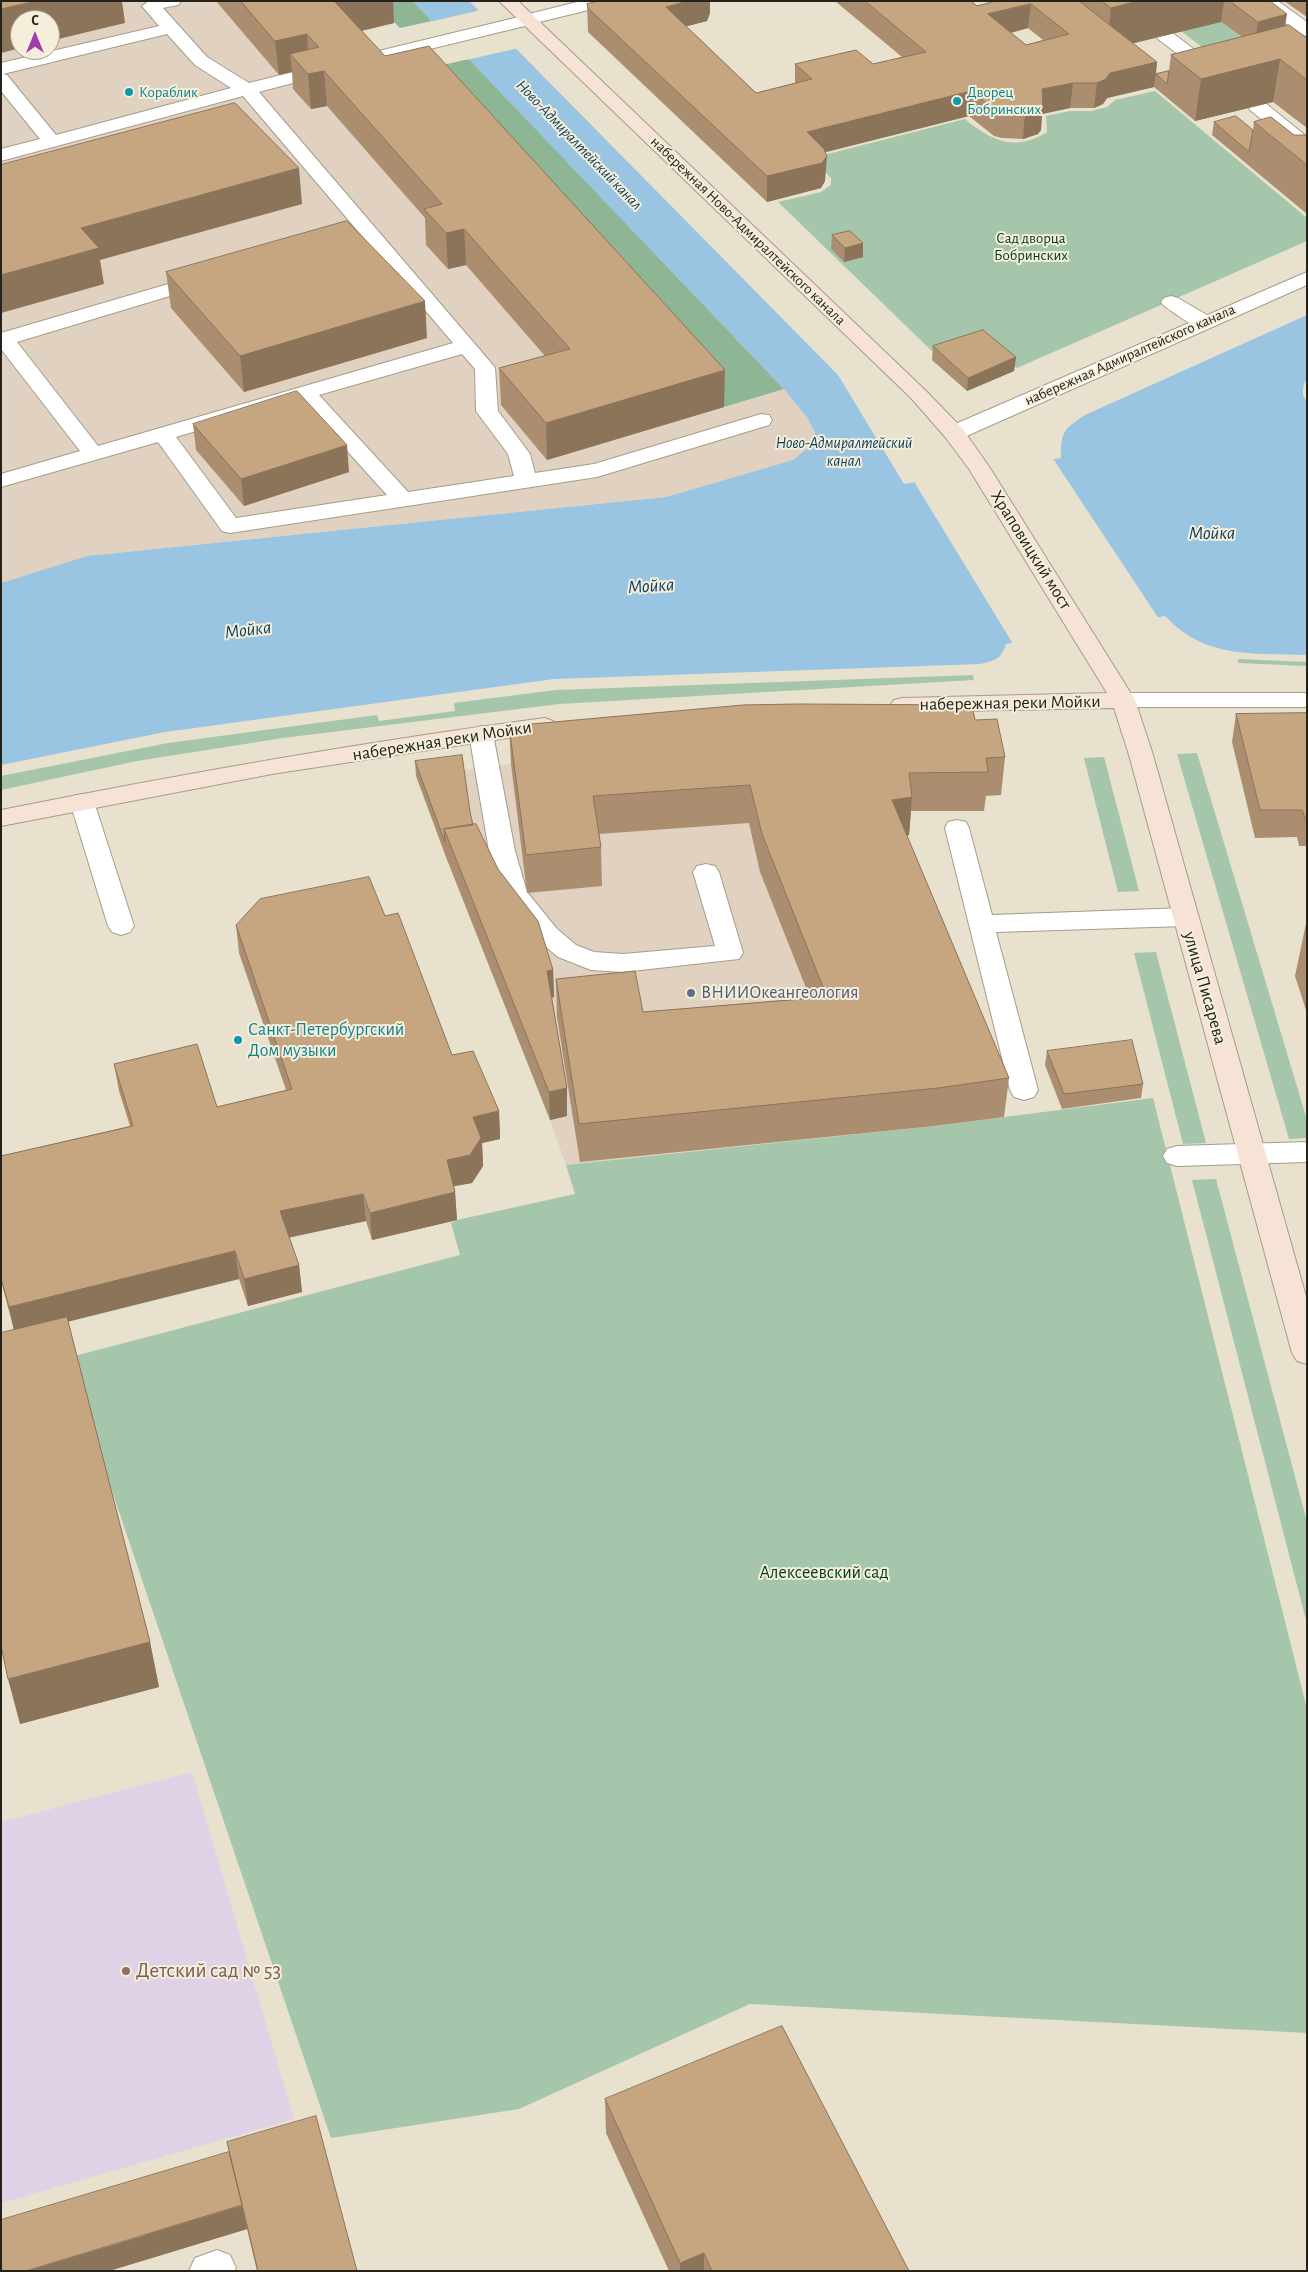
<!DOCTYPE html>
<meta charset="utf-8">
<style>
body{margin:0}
#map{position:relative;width:1308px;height:2272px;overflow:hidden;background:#e8e1ce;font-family:"Alegreya Sans",sans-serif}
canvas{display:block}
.frame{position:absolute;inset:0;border:2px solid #24221b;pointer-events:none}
.north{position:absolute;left:10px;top:10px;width:50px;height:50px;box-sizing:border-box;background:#f5eedb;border:1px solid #a19c8e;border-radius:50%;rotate:0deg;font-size:14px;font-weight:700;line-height:20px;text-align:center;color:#24221b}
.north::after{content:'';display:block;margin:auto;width:18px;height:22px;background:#9e3ea7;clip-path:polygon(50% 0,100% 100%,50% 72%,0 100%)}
</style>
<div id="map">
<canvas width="1308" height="2272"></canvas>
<div class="frame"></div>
<div class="north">С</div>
</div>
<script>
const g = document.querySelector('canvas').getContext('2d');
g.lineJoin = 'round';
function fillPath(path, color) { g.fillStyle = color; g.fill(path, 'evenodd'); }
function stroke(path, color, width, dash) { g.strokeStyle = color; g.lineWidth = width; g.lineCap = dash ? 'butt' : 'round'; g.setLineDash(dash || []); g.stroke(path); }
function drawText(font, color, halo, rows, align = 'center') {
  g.font = font + ' "Alegreya Sans",sans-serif'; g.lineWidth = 4; g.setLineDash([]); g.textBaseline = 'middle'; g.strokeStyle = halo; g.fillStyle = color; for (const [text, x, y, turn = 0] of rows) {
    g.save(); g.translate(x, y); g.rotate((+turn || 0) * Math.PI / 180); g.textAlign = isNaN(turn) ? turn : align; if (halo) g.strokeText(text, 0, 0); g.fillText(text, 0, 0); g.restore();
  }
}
fillPath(new Path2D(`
 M 1,1 L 373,1 L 394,23 L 339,36 L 724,407 L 784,389 L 807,417 L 815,434 L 809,447 L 793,460 L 666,497 L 87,556 L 1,583 ZM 20,20 L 50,20 L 50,50 L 20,50 Z
 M 742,743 L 833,867 L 934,1126 L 566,1165 L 550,1120 L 446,857 L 416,776 L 511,764 Z`), '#e0d1c0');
fillPath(new Path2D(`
 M 192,1772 L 294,2119 L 1,2203 L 1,1822 Z`), '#dfd2e6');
fillPath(new Path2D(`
 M 1221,22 L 1283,67 L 1241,77 L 1181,31 Z
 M 1155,91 L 1307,218 L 1307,241 L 1017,368 L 983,340 L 937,356 L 778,202 L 821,192 L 831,185 L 831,178 L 812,158 L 965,119 C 991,141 1016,152 1047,132 L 1046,116 L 1070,111 L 1091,111 L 1107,107 L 1115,100 Z
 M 1238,659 L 1307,662 L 1307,666 L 1238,663 Z
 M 973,675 L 974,680 L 559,704 L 283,738 L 137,761 L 1,790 L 1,776 L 168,743 L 377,715 L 379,721 L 455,711 L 454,703 L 556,690 Z
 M 1197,753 L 1307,1120 L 1307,1138 L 1289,1139 L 1177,754 Z
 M 1104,757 L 1139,891 L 1118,892 L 1084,758 Z
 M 1156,952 L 1206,1143 L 1183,1144 L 1134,953 Z
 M 1153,1098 L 1307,1709 L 1307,2033 L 750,2004 L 519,2109 L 331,2138 L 67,1358 L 460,1255 L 451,1223 L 457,1220 L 575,1194 L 566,1165 L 934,1126 Z
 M 1216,1179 L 1307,1522 L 1307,1624 L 1192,1180 Z`), '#a5c6aa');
fillPath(new Path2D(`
 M 373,1 L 413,1 L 432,21 L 400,28 Z
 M 469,59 L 784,389 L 724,407 L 421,70 Z`), '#8eb594');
fillPath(new Path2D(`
 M 413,1 L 469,1 L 838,375 L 904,484 L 1061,458 C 1061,431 1063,430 1085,415 L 1307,315 L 1307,378 C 1303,385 1300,394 1307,401 L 1307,655 C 1252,653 1205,659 1165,616 L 1006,644 C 1002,659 994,661 980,664 L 554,679 L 165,732 L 1,765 L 1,583 L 87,556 L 666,497 L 793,460 L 809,447 L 815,433 L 807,417 L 784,389 Z`), '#99c4e2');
fillPath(new Path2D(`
 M 481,10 L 519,48 L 466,60 L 429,22 Z
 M 1052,457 L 1159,619 L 1013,644 L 913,480 Z`), '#e8e1ce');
const lane = new Path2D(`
 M 149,1 L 181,1 L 178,5 L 163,8 L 207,57 L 249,83 L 313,67 L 319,68 L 322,72 L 319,76 L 259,92 L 492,364 L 495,368 L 498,411 L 530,454 L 535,473 L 594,464 L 761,414 L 769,415 L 772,420 L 769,425 L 597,477 L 230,533 L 222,531 L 158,442 L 1,487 L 1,474 L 80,451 L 1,349 L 1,333 L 199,275 L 206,273 L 213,275 L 216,279 L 213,283 L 17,342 L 98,446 L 453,343 L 243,96 L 1,161 L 1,149 L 40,139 L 1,91 L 1,63 L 159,26 L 142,6 ZM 167,34 L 195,65 L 231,88 L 56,135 L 7,75 L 3,74 ZM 462,354 L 475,369 L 476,411 L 508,454 L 514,476 L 408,492 L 319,395 ZM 301,400 L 387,495 L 236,518 L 176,437 Z
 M 1257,1 L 1278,1 L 1307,22 L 1307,36 L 1301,35 Z
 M 527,15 L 533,16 L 536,20 L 533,24 L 360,66 L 354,65 L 351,61 L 354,57 Z
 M 1164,30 L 1170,31 L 1221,70 L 1224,74 L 1221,78 L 1215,79 L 1209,78 L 1158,39 L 1155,35 L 1158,31 Z
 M 1257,100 L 1264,102 L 1306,136 L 1306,144 L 1299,146 L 1292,144 L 1250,110 L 1248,106 L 1250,102 Z
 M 1171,296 L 1178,298 L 1212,318 L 1215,322 L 1212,326 C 1195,331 1178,315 1164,306 L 1161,302 L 1164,298 Z
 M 481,726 L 489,729 L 493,734 L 515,851 L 527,892 L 557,929 L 576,945 L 594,952 L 623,954 L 715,946 L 693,872 L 697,866 L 706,864 L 715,866 L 719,872 L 743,953 L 739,959 L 623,972 L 591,970 L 558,957 L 539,941 L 502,894 L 489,851 L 469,734 L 473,729 Z
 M 82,794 L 91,796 L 94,802 L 134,926 L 130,932 L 121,935 L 112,932 L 108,926 L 70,802 L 73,796 Z
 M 957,820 L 966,822 L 969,828 L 992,915 L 1185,908 L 1194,911 L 1198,917 L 1194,923 L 1185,926 L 996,932 L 1038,1090 L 1034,1097 L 1024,1100 L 1014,1097 L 1010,1090 L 945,828 L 948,822 Z
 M 1307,1142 L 1307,1162 L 1177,1166 L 1167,1163 L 1163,1156 L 1167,1149 L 1177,1146 Z
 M 217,2250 L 230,2255 L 236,2268 L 234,2271 L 189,2271 L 195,2258 Z`);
const street = new Path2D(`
 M 581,1 L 612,1 L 609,5 L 527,25 L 521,24 L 518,20 L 521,16 Z
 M 1307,272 L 1307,285 L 962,438 L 954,439 L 946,438 L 943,433 L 946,428 Z
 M 1123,693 L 1307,693 L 1307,707 L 1123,707 L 1115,705 L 1111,700 L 1115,695 Z`);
const secondary = new Path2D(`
 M 499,1 L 518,1 L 925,390 L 962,428 L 990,468 L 1135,700 L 1153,755 L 1307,1300 L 1307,1364 L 1297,1361 L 1292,1353 L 1129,755 L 1114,708 L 902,712 L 894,710 L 890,705 L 894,700 L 902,698 L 1107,693 L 969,469 L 946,438 L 911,398 Z
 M 545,718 L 553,721 L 557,726 L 553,731 L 272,774 L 1,826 L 1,810 C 182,774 362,742 545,718 Z`);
stroke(lane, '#a49d8b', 2);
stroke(street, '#a49d8b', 2);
stroke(secondary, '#a49d8b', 2);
fillPath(lane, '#fff');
fillPath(street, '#fff');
fillPath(secondary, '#f6e3d5');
fillPath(new Path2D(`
 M 216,1 L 393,1 L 394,23 L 362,31 L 385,56 L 724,407 L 547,460 L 501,405 L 499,368 L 545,356 L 466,265 L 448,269 L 426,245 L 425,218 L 327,106 L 311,109 L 293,89 L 292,72 L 279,75 Z
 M 599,1 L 710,1 L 710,13 L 707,21 L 686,26 L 756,93 L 795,83 L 795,64 L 873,64 L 902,57 L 835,1 L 971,1 L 977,6 L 993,2 L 993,1 L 1270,1 L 1285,26 L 1307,38 L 1307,128 L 1273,102 L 1195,121 L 1154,87 L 1107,98 L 1103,104 L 1094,108 L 1070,108 L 1042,114 L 1041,130 L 1038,134 L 1023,139 L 1002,138 L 994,136 L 969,116 L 826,152 L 825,181 L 821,188 L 767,202 L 588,32 L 587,4 ZM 1221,22 L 1242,37 L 1171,55 L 1169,71 L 1156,74 L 1157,62 L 1132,43 ZM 1028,28 L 1043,40 L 1026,45 L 1011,33 Z
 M 1284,1 L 1307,1 L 1307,17 Z
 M 1214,122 L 1253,130 L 1254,122 L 1294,135 L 1307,135 L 1307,214 L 1212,135 Z
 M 832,235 L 863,257 L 844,262 L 831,249 Z
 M 166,272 L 427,338 L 244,392 L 171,308 Z
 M 933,346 L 1016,357 L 1014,371 L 967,391 L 932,360 Z
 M 193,424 L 349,472 L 244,506 L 196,450 Z
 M 1307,713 L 1307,846 L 1299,846 L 1297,837 L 1255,838 L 1232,742 L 1236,714 Z
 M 975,720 L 1005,757 L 1001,795 L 986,796 L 984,811 L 911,811 L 909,835 L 907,836 L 1009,1078 L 1004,1117 L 934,1126 L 580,1162 L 557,1017 L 556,979 L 643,1012 L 810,998 L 760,872 L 749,823 L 599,834 L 601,847 L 602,886 L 527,893 L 511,764 L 509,726 Z
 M 415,761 L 470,812 L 473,825 L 553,970 L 554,997 L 552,998 L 567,1088 L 567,1116 L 550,1120 L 446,857 L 416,776 Z
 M 385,916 L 452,1055 L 499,1111 L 500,1139 L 482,1143 L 483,1166 L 472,1183 L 454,1186 L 455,1192 L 457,1220 L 372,1240 L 366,1221 L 289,1237 L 299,1265 L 302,1292 L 248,1306 L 239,1279 L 68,1321 L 150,1642 L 159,1687 L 20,1724 L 14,1330 L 1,1281 L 1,1156 L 130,1126 L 119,1091 L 114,1064 L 217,1107 L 286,1090 L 239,953 L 236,925 Z
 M 1307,919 L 1307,1013 L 1295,976 Z
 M 1047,1051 L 1143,1084 L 1141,1098 L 1062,1109 L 1045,1065 Z
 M 605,2099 L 909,2271 L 669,2271 L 606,2133 Z
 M 229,2152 L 357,2271 L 257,2271 L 247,2229 L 109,2271 Z`), '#aa8e6f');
fillPath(new Path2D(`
 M 36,1 L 122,1 L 125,23 L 50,41 L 50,20 L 20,20 L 20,48 L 1,53 L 1,9 Z
 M 338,1 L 393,1 L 394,23 L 338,36 L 335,2 Z
 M 688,1 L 710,1 L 710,13 L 707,21 L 665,32 L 666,7 Z
 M 1138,1 L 1224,1 L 1221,22 L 1106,50 L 1111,8 Z
 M 1031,4 L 1028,28 L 986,39 L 988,14 Z
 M 1287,14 L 1283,39 L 1254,46 L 1258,22 Z
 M 307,34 L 309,68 L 290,54 L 292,72 L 279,75 L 275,41 Z
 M 1280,59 L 1273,102 L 1195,121 L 1201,79 Z
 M 1157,62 L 1154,87 L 1107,98 L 1103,104 L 1094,108 L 1097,83 L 1110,73 Z
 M 324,71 L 327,106 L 311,109 L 308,74 Z
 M 1073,83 L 1070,108 L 1042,114 L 1041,130 L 1038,134 L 1023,139 L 1025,113 L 1042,89 Z
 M 971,91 L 969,116 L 806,157 L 807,132 Z
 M 827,156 L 825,181 L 821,188 L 767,202 L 767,176 Z
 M 299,168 L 302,204 L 100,260 L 104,284 L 1,313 L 1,275 L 81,228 Z
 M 464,229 L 466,265 L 448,269 L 446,233 Z
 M 863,243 L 863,257 L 844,262 L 845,248 Z
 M 425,301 L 427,338 L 244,392 L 240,356 Z
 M 1016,357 L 1014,371 L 967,391 L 968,378 Z
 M 725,370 L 724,407 L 547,460 L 546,423 Z
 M 347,445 L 349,472 L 244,506 L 241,479 Z
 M 912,797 L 909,835 L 890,838 L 892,800 Z
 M 553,970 L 554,997 L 548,999 L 547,971 Z
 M 567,1088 L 567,1116 L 550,1120 L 549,1092 Z
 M 499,1111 L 500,1139 L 482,1143 L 483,1166 L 472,1183 L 449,1187 L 447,1160 L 473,1117 Z
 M 455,1192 L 457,1220 L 372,1240 L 370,1213 Z
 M 363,1194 L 366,1221 L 283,1239 L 280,1211 Z
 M 235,1251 L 239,1279 L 15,1335 L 9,1307 Z
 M 299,1265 L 302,1292 L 248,1306 L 244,1279 Z
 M 150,1642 L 159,1687 L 20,1724 L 8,1679 Z
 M 242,2206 L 247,2229 L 109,2271 L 26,2271 Z
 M 704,2253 L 704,2271 L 680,2271 L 680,2263 Z`), '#8b745a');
const building = new Path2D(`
 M 1,1 L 36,1 L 1,9 Z
 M 241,1 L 338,1 L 335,2 L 385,56 L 429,46 L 725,370 L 546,423 L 499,368 L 570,349 L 464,229 L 446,233 L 424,209 L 442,204 L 324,71 L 308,74 L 290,54 L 319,47 L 310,38 L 307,34 L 275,41 Z
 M 599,1 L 688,1 L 666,7 L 756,93 L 812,79 L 795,64 L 856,50 L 873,64 L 926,52 L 865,1 L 971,1 L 977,6 L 996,1 L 1079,1 L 1157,62 L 1110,73 L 1106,79 L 1097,83 L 1073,83 L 1042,89 L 1043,105 L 1040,109 L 1025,113 L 1005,113 L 996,111 L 971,91 L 807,132 L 824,149 L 827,156 L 822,163 L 767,176 L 588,8 L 587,4 ZM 1031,4 L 1069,34 L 1026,45 L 988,14 Z
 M 1102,1 L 1138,1 L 1111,8 Z
 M 1230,1 L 1270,1 L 1287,14 L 1258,22 Z
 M 1289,25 L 1307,38 L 1307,80 L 1280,59 L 1201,79 L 1171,55 Z
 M 1169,71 L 1167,84 L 1156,74 Z
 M 235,103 L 299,168 L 81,228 L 99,248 L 1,275 L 1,165 Z
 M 1236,116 L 1253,130 L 1249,152 L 1214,122 Z
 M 1271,117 L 1294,135 L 1307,135 L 1307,165 L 1254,122 Z
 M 347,221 L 425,301 L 240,356 L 166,272 Z
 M 850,231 L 863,243 L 845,248 L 832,235 Z
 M 983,330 L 1016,357 L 968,378 L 933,346 Z
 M 297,391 L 347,445 L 241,479 L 193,424 Z
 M 799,704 L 972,705 L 975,720 L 997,719 L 1005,757 L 986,758 L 988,772 L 909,773 L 912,797 L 892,800 L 1009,1078 L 938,1088 L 579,1124 L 556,979 L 635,971 L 643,1012 L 827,997 L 762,834 L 750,785 L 593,796 L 601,847 L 526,855 L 509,726 L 743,705 Z
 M 1307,713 L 1307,818 L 1305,818 L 1302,810 L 1260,810 L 1236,714 Z
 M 462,755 L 470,812 L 473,825 L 444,829 L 445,842 L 415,761 Z
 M 476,824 L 498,869 L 538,921 L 553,970 L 547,971 L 567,1088 L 549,1092 L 444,829 Z
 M 369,877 L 385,916 L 398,913 L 452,1055 L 473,1051 L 499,1111 L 473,1117 L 481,1138 L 470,1155 L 447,1160 L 455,1192 L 370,1213 L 363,1194 L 280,1211 L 299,1265 L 244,1279 L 235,1251 L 9,1307 L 1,1278 L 1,1156 L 133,1126 L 114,1064 L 197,1044 L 217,1107 L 292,1089 L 236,925 L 260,899 Z
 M 1132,1040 L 1143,1084 L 1064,1094 L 1047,1051 Z
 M 67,1317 L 150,1642 L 8,1679 L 1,1646 L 1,1333 Z
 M 782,2026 L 909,2271 L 712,2271 L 704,2253 L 680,2263 L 605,2099 Z
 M 316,2116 L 357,2271 L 258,2271 L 227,2142 Z
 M 229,2152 L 242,2205 L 26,2271 L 1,2271 L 1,2220 Z`);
fillPath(building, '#c6a581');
stroke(building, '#8b745a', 1);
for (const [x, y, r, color] of [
 [129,92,5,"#0f9aa8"],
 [957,101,5,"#0f9aa8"],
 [691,993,5,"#5c6f8a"],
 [238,1040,5,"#0f9aa8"],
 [126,1971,5,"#8d6e63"]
]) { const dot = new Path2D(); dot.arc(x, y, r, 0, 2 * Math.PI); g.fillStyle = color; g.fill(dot); stroke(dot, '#f5eedb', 2); }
drawText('15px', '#0d838f', '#f5eedb', [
 ["Кораблик",139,92],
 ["Дворец",967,92],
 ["Бобринских",967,109]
], 'left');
drawText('15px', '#24221b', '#f5eedb', [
 ["набережная Ново-Адмиралтейского канала",748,231,44],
 ["набережная Адмиралтейского канала",1130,355,-24]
]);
drawText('15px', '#004017', '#f5eedb', [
 ["Сад дворца",1031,238],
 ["Бобринских",1031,255]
]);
drawText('italic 16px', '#053d5b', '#f5eedb', [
 ["Ново-Адмиралтейский канал",579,145,46],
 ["Ново-Адмиралтейский",844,443],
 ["канал",844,461]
]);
drawText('18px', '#24221b', '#f5eedb', [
 ["Храповицкий мост",1031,550,58],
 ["набережная реки Мойки",1010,703,-1],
 ["набережная реки Мойки",442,741,-9],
 ["улица Писарева",1205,988,74]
]);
drawText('18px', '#4e5e75', '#f5eedb', [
 ["ВНИИОкеангеология",701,993]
], 'left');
drawText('18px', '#0d838f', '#f5eedb', [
 ["Санкт-Петербургский",248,1030],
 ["Дом музыки",248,1051]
], 'left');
drawText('18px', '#004017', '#f5eedb', [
 ["Алексеевский сад",824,1573]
]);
drawText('italic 19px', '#053d5b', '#f5eedb', [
 ["Мойка",1212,533],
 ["Мойка",651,586,-4],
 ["Мойка",248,630,-7]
]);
drawText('21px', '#785e54', '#f5eedb', [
 ["Детский сад № 53",136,1971]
], 'left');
</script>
